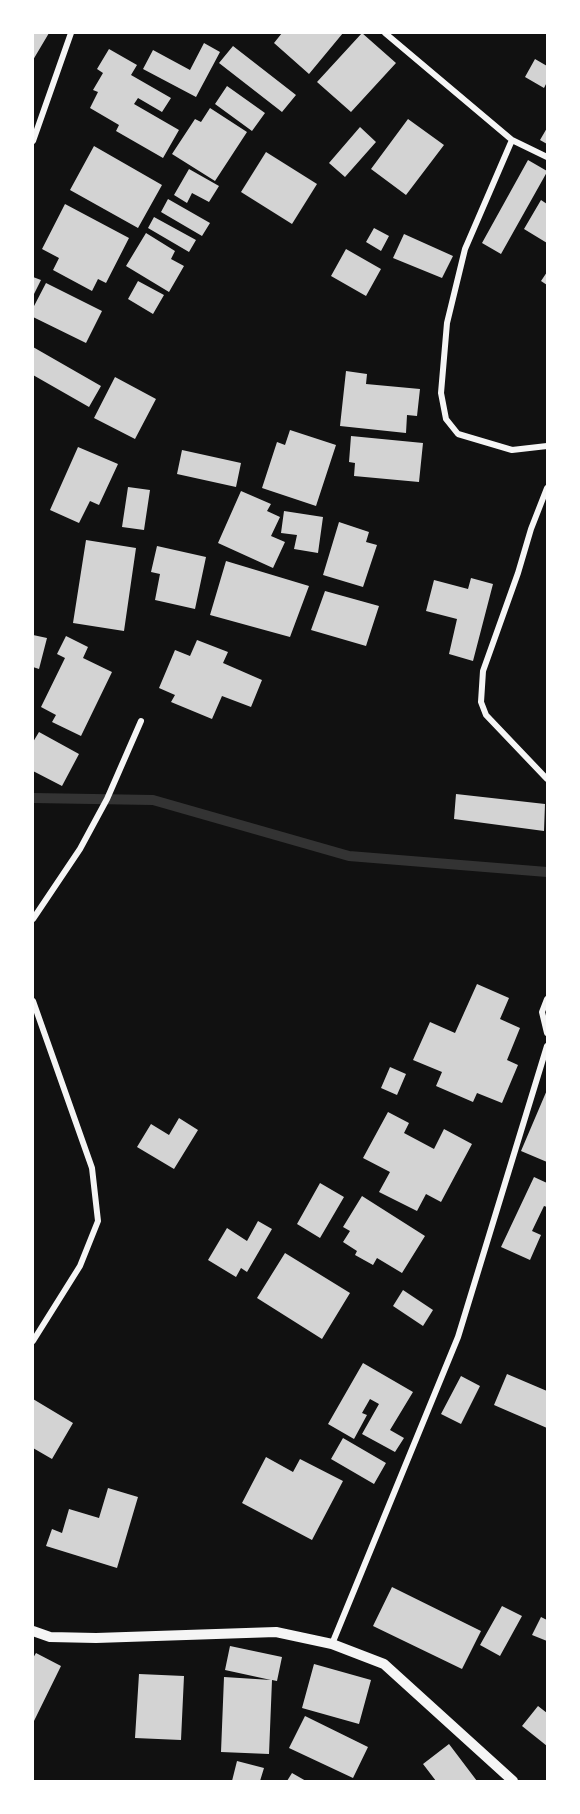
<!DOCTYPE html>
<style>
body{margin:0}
#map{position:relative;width:580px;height:1814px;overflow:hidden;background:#111;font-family:"Fira Sans",sans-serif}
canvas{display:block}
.frame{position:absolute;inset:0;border:34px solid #fff;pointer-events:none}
</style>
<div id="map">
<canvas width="580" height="1814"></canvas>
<div class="frame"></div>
</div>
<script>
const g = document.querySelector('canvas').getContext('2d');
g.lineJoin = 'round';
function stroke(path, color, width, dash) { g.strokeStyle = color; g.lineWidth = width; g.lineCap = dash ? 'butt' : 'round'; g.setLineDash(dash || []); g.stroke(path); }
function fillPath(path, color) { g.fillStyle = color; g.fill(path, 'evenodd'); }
stroke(new Path2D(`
 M 33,798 L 153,800 L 349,856 L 547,872`), '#333', 10);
fillPath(new Path2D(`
 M 33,33 L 49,33 L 33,60 Z
 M 282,33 L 343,33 L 309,74 L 274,43 Z
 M 362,33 L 396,63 L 351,112 L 317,82 Z
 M 204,43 L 220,52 L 196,97 L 143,69 L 153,50 L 190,70 Z
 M 233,46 L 296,95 L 282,112 L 219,63 Z
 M 109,49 L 137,65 L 131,75 L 171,98 L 162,112 L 138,98 L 134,104 L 179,130 L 163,158 L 116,131 L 119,125 L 90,108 L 98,92 L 93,90 L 103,73 L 97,69 Z
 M 535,59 L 547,66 L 547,82 L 544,88 L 525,77 Z
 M 227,86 L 265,113 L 252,131 L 215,104 Z
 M 210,108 L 247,132 L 215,181 L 172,154 L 195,119 L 201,122 Z
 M 408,119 L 444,145 L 406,195 L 371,169 Z
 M 360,127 L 376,142 L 345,177 L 329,163 Z
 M 547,128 L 547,144 L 540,140 Z
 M 94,146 L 162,185 L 138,228 L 70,190 Z
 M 266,152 L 317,184 L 292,224 L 241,192 Z
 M 528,160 L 547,171 L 547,172 L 501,254 L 482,243 Z
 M 189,169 L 219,186 L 209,202 L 192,193 L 187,203 L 174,195 Z
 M 168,199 L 210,223 L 202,236 L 161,212 Z
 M 541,200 L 547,204 L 547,243 L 524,229 Z
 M 65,204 L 129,238 L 106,283 L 98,279 L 92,291 L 53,270 L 59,258 L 42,249 Z
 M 154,217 L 196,240 L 189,252 L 148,228 Z
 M 374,228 L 389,236 L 381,251 L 366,242 Z
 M 146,233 L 175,251 L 171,259 L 184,266 L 169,292 L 126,266 Z
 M 404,234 L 453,256 L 442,278 L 393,258 Z
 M 346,249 L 381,269 L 366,296 L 331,276 Z
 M 547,272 L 547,285 L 541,281 Z
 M 33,277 L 41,280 L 33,296 Z
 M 138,281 L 164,295 L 153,314 L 128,299 Z
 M 46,283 L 102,311 L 86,343 L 33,317 L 33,308 Z
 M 33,347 L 101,386 L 89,407 L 33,375 Z
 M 346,371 L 367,374 L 366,384 L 420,389 L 417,416 L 407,415 L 406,433 L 340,426 Z
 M 115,377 L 156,399 L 135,439 L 94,418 Z
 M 290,430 L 336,445 L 316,506 L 262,488 L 277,442 L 285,445 Z
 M 351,436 L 423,443 L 419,482 L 354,476 L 355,463 L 349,462 Z
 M 78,447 L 118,464 L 99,505 L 90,501 L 79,523 L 50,510 Z
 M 182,450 L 241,463 L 236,487 L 177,474 Z
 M 128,487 L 150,490 L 144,530 L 122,527 Z
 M 241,491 L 271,504 L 267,511 L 280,517 L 271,536 L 285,542 L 273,568 L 218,543 Z
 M 284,511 L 323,517 L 318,553 L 294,549 L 297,535 L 281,533 Z
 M 339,522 L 369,532 L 366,542 L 377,545 L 363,587 L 323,575 Z
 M 86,540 L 136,548 L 124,631 L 73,623 Z
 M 157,546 L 206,557 L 195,609 L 155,600 L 160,574 L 151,572 Z
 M 226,561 L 309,586 L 290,637 L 210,615 Z
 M 471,578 L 493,584 L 473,661 L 449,654 L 457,619 L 426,611 L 434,580 L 468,589 Z
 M 325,591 L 379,606 L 366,646 L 311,630 Z
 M 33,635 L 47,638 L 39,669 L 33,667 Z
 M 66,636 L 88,647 L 83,658 L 112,672 L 81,736 L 52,722 L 56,715 L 41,707 L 65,658 L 57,654 Z
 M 197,640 L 228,652 L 223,663 L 262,680 L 251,707 L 222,696 L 212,719 L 171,702 L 175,695 L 159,688 L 175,650 L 190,656 Z
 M 39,732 L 79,754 L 62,786 L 33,771 L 33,742 Z
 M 456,794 L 545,804 L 544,831 L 454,819 Z
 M 477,984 L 509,998 L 500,1019 L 520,1028 L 507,1060 L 518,1065 L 502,1103 L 477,1093 L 473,1102 L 436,1086 L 442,1072 L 413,1060 L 430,1022 L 455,1033 Z
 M 390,1067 L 406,1074 L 397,1095 L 381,1088 Z
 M 547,1090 L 547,1162 L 521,1151 Z
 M 388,1112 L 409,1123 L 404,1133 L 434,1149 L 444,1129 L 472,1144 L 441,1202 L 426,1194 L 417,1211 L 379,1192 L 390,1172 L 363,1158 Z
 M 179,1118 L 198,1130 L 174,1169 L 137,1147 L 151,1124 L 169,1135 Z
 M 534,1177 L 547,1183 L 547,1207 L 544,1206 L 532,1231 L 541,1235 L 530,1260 L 501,1247 Z
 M 320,1183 L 344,1197 L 320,1238 L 297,1224 Z
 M 362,1196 L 425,1236 L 402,1273 L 377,1258 L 373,1265 L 355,1255 L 357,1251 L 343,1242 L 350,1231 L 343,1227 Z
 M 258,1221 L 272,1229 L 247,1272 L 241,1268 L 236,1277 L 208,1260 L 227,1228 L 247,1241 Z
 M 285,1253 L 350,1293 L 322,1339 L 257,1298 Z
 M 403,1290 L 433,1310 L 423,1326 L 393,1306 Z
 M 363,1363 L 413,1392 L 390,1430 L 404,1438 L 395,1452 L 362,1434 L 379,1404 L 370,1399 L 362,1413 L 367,1415 L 354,1439 L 328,1424 Z
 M 507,1374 L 547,1391 L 547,1428 L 494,1405 Z
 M 461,1376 L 480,1386 L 461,1424 L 441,1414 Z
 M 33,1399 L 73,1423 L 52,1459 L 33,1448 Z
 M 343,1438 L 386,1463 L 374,1484 L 331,1459 Z
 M 266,1457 L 293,1472 L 300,1459 L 343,1481 L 312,1540 L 242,1503 Z
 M 108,1488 L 138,1497 L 117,1568 L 46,1546 L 52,1529 L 62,1533 L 69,1509 L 99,1518 Z
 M 392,1587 L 481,1631 L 462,1669 L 373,1626 Z
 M 502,1606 L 522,1616 L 500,1656 L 480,1645 Z
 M 541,1617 L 547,1620 L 547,1641 L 532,1635 Z
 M 230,1646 L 282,1657 L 277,1681 L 272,1680 L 269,1754 L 221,1752 L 224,1677 L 271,1680 L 225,1670 Z
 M 36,1653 L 61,1666 L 33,1723 L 33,1658 Z
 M 314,1664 L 371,1680 L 359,1724 L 302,1708 Z
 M 139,1674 L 184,1676 L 181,1740 L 135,1738 Z
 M 538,1706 L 547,1713 L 547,1746 L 522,1726 Z
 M 305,1716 L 368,1747 L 353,1778 L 289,1748 Z
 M 449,1744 L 477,1781 L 436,1781 L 423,1764 Z
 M 237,1761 L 264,1768 L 260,1781 L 232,1781 Z
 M 292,1773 L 306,1781 L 287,1781 Z`), '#d3d3d3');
stroke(new Path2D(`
 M 385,33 L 512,140 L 547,157
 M 512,140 L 465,249 L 447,323 L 441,393 L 446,419 L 458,434 L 512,450 L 547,446
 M 33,141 L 71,33
 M 547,488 L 531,529 L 518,573 L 483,671 L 481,702 L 486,715 L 547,779
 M 33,919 L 80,849 L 107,799 L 141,721
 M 547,999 L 542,1012 L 547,1033
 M 33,1001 L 92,1168 L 98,1221 L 80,1266 L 33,1341
 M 332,1644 L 458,1337 L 547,1046`), '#f5f5f5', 6);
stroke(new Path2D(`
 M 33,1631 L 50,1637 L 96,1638 L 276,1632 L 332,1644 L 384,1664 L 513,1781`), '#f5f5f5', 10);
</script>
